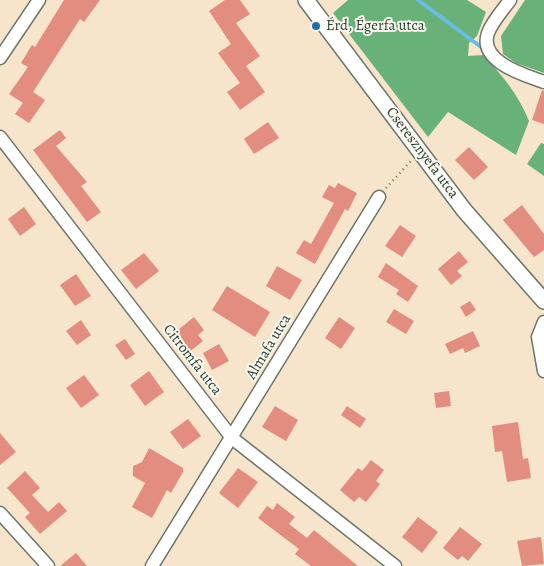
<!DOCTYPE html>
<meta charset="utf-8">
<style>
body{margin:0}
canvas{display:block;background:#f6e4cb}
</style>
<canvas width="544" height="566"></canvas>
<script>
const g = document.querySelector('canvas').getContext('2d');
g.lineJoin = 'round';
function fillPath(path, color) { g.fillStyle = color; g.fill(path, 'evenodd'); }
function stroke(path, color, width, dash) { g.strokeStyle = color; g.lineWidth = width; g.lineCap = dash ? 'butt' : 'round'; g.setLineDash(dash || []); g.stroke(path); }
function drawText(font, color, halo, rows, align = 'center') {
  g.font = font + ' Alegreya,serif'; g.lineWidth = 4; g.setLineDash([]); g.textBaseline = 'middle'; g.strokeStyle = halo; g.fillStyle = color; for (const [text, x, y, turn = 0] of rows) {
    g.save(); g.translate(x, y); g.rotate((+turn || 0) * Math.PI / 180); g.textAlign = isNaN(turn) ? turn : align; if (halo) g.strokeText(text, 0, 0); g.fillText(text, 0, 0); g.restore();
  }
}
fillPath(new Path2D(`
 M 348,0 L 467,0 L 486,12 L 477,36 L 469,43 L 468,56 L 483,55 C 503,76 518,94 529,121 L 516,155 L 448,112 L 428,137 L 333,13 Z
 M 525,0 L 544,0 L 544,73 L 516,63 L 503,54 L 501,36 Z
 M 541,143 L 544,144 L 544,176 L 527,164 Z`), '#68b27a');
stroke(new Path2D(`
 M 418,0 L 485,50`), '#68bde4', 4);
fillPath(new Path2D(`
 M 64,0 L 100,0 L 84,22 L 80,19 L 33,92 L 45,100 L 29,123 L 15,114 L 23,103 L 9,94 L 28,67 L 21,63 L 32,45 L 35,47 Z
 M 225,0 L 240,0 L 250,14 L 236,23 L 260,56 L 246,66 L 265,92 L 240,110 L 227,92 L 240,83 L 218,53 L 231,44 L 209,11 Z
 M 542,90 L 544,91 L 544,124 L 532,120 Z
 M 268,122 L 279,138 L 254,154 L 244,139 Z
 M 60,130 L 66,138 L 56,146 L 87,182 L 81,186 L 101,212 L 87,222 L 33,150 Z
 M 469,147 L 488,167 L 474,180 L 455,160 Z
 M 338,183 L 357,193 L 348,211 L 345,209 L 315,264 L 296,253 L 304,240 L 311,244 L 334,203 L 322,197 L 329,185 L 335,188 Z
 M 522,205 L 544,234 L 544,250 L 534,257 L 503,220 Z
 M 24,207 L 36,224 L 20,236 L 8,219 Z
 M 400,225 L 416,236 L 402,257 L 385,246 Z
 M 459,251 L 468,262 L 457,271 L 462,276 L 451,285 L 438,269 Z
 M 144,253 L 159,271 L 136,289 L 121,270 Z
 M 386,263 L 418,286 L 408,302 L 396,294 L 399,290 L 378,277 Z
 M 277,266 L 302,280 L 290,300 L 266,286 Z
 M 76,274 L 91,296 L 75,306 L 60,285 Z
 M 227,286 L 270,312 L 255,337 L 212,310 Z
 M 470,301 L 476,310 L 466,317 L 460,307 Z
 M 394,309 L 414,321 L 406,334 L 386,322 Z
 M 194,317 L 204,330 L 198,335 L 203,341 L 188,353 L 183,347 L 179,351 L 168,338 Z
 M 339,317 L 355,328 L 341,349 L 325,338 Z
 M 81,320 L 91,335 L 77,345 L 66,331 Z
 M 473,331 L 480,346 L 465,353 L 463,348 L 450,354 L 445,344 Z
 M 125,339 L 135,354 L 126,360 L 115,345 Z
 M 219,344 L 229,361 L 212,370 L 203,353 Z
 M 149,371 L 164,392 L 145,406 L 130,385 Z
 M 84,375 L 99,395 L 81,408 L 66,388 Z
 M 449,391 L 451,406 L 436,408 L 434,393 Z
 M 275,406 L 298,420 L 286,441 L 262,427 Z
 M 347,406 L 366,419 L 360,428 L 341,415 Z
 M 188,419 L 201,436 L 183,449 L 170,432 Z
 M 518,422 L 523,459 L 528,458 L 531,478 L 507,482 L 502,451 L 495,452 L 492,426 Z
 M 0,433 L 16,452 L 0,465 Z
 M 149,448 L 183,468 L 183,472 L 171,493 L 167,490 L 152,518 L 132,507 L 145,483 L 133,476 L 133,466 L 142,462 Z
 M 371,460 L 384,470 L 376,481 L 380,484 L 366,502 L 359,497 L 354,502 L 340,490 L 358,468 L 362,471 Z
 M 238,468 L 258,482 L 238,508 L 219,493 Z
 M 25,471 L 40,488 L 32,495 L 48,512 L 59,502 L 67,511 L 40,534 L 25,517 L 30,513 L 7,488 Z
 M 277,503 L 295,517 L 289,524 L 307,538 L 314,530 L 358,566 L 311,566 L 295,554 L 299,549 L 258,518 L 267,506 L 273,510 Z
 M 418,517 L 438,532 L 422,553 L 402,537 Z
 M 460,527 L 482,544 L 468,561 L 462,556 L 458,560 L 443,548 Z
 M 541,537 L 544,564 L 522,566 L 517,541 Z
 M 76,553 L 87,566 L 60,566 Z`), '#e38d81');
const minor = new Path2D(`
 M 510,0 C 503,10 492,22 488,33 C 478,62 525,75 544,82
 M 0,58 L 39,0
 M 0,137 L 232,438 L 395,566
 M 544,322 L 538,337 L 544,371
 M 0,513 L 48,566
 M 152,566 L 379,197`);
const tertiary = new Path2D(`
 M 306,0 L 464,210 L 544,301`);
stroke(minor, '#6a7769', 15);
stroke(tertiary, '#6a7769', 18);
stroke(new Path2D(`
 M 386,188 L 411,161`), '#6a7769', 2.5, [1, 4]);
stroke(minor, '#fff', 12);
stroke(tertiary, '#fff', 15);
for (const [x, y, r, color] of [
 [316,26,5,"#1f6fb2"]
]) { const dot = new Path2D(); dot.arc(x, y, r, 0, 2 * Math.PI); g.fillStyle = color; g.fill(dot); stroke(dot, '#fbf7ec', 2); }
drawText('15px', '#1f3d34', '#fbf7ec', [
 ["Érd, Égerfa utca",326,26]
], 'left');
drawText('15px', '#1f3d34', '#fbf7ec', [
 ["Cseresznyefa utca",422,153,53],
 ["Almafa utca",269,347,-59],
 ["Citromfa utca",192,360,52]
]);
</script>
